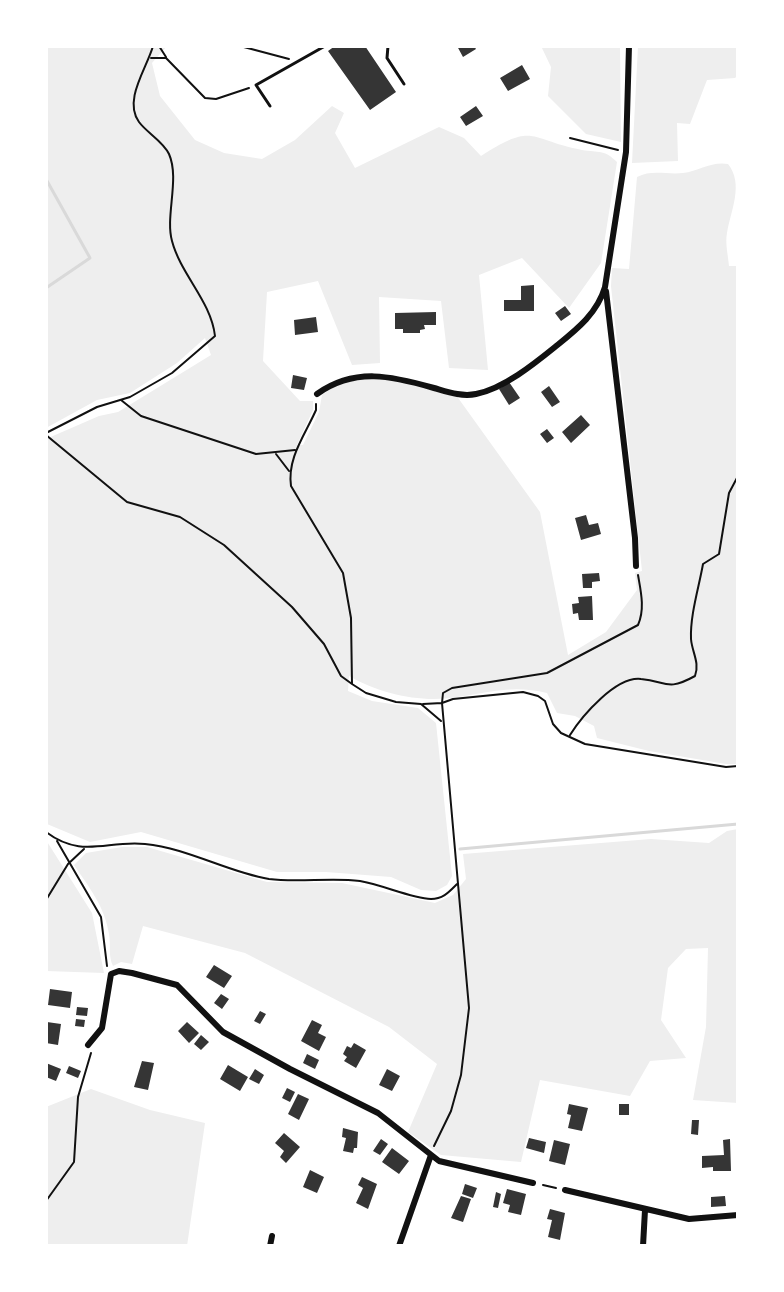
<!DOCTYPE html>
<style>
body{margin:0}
#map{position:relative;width:784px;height:1292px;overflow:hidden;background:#fff;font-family:"DM Sans",sans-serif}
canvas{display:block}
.frame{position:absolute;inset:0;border:48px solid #fff;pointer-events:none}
</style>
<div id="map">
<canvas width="784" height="1292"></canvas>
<div class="frame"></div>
</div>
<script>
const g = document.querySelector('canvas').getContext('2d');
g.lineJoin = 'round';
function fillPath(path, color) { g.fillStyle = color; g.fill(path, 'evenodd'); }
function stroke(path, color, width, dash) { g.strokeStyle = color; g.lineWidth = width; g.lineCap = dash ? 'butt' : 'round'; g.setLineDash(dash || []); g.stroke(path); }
fillPath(new Path2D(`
 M 46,46 L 167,46 L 152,63 L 160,96 L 195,140 L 224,153 L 262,159 L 295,140 L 332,106 L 344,113 L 335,133 L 355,168 L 439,127 L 464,138 L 481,156 C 535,121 529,140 582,150 C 599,153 604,149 617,162 L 601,263 L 569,308 L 522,258 L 479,275 L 488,370 L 449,368 L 441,301 L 379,297 L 380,363 L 352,365 L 318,281 L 267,292 L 263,361 L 300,401 L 313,401 L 313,410 L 297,445 L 303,445 L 319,412 L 322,395 C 359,365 414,385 456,395 L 540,512 L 568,655 L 606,632 L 637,590 L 635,573 L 642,571 L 611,286 L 612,268 L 629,269 L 637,177 C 652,169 667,175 683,173 C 699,171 712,161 728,164 C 744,184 731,210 727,233 C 725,243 728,255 729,266 L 738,266 L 738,764 L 726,764 L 649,751 L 597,738 L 594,726 L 575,716 L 557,713 L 547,693 C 504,682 475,698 434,699 C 405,699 373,690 349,676 L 348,691 L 372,701 L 418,708 L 436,723 L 452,876 L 447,885 L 436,891 L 421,890 L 391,877 L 326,872 L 277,872 L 141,832 L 90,842 L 47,824 L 46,439 L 99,416 L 118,412 L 211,355 L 205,338 L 177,363 L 130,393 L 97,400 L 46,428 Z
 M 541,46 L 620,46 L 621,142 L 586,134 L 548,96 L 551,67 Z
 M 638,46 L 738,46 L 738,75 L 735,78 L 707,80 L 690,124 L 677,123 L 678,161 L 632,163 Z
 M 738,829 L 738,1103 L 693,1100 L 706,1027 L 708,948 L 686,949 L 668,968 L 661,1020 L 686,1058 L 650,1061 L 630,1096 L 540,1080 L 521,1162 L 441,1155 L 408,1132 L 437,1064 L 389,1027 L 245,953 L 143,926 L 132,964 L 121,962 L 113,966 C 108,956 111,945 109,934 C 105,907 89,887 74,865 L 86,853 L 122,847 L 147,847 L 267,882 L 342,883 L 435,903 L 453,895 L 466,879 L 463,854 L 651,839 L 709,843 L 727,831 Z
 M 46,840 L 92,913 L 104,973 L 46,971 Z
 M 91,1089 L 150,1110 L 205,1123 L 187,1246 L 46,1246 L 46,1107 Z`), '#eee');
stroke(new Path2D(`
 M 46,179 L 90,258 L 46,288
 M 460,849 L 738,824`), '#d9d9d9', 3);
fillPath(new Path2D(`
 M 335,46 L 365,46 L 396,92 L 370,110 L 328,51 Z
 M 457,46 L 474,46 L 476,49 L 463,57 Z
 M 522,65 L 530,79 L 508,91 L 500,78 Z
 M 476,106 L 483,116 L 466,126 L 460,117 Z
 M 534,285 L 534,311 L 504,311 L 504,300 L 521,300 L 521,286 Z
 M 565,306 L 571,314 L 561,321 L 555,313 Z
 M 436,312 L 436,325 L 424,325 L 425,329 L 420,330 L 420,333 L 403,333 L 403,329 L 395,329 L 395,313 Z
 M 316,317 L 318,332 L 295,335 L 294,320 Z
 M 293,375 L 307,378 L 304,390 L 291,388 Z
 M 509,382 L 520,398 L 509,405 L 499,389 Z
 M 549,386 L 560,402 L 552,407 L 541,392 Z
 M 581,415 L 590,425 L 571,443 L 562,432 Z
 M 547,429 L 554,438 L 547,443 L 540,434 Z
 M 586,515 L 589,525 L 598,523 L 601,534 L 581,540 L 575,518 Z
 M 599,573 L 600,581 L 592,582 L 592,588 L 583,588 L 582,574 Z
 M 592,596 L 593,620 L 579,620 L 578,613 L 573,614 L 572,604 L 579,603 L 578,597 Z
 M 214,965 L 232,976 L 224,988 L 206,977 Z
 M 50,989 L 72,992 L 70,1008 L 48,1005 Z
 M 221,994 L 229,999 L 222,1009 L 214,1003 Z
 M 77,1007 L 88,1008 L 87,1016 L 76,1015 Z
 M 260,1011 L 266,1014 L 260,1024 L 254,1021 Z
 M 76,1019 L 85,1020 L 84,1027 L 75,1026 Z
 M 312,1020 L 322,1025 L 318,1033 L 326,1037 L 319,1051 L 301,1041 Z
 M 47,1022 L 61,1024 L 58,1045 L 46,1043 Z
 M 187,1022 L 199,1033 L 189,1043 L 178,1031 Z
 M 201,1035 L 209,1042 L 201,1050 L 194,1044 Z
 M 354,1043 L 366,1050 L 356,1068 L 344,1061 L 347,1057 L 343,1054 L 347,1046 L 351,1048 Z
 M 307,1054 L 319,1060 L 315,1069 L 303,1063 Z
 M 142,1061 L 154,1063 L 148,1090 L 134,1087 Z
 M 46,1063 L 61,1069 L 56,1081 L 46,1077 Z
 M 228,1065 L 248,1077 L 240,1091 L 220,1079 Z
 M 69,1066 L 81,1071 L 78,1078 L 66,1073 Z
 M 255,1069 L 264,1075 L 259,1084 L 249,1079 Z
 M 387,1069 L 400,1076 L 392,1091 L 379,1085 Z
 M 287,1088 L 295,1092 L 290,1102 L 282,1098 Z
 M 298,1094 L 309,1099 L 299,1120 L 288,1114 Z
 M 569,1104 L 588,1108 L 582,1131 L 568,1128 L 571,1115 L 567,1114 Z
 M 619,1104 L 629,1104 L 629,1115 L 619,1115 Z
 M 692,1120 L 699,1120 L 698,1135 L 691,1134 Z
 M 343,1128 L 358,1132 L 357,1148 L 354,1148 L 353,1153 L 343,1151 L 346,1138 L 342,1137 Z
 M 284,1133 L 300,1147 L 286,1163 L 280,1157 L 284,1151 L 275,1143 Z
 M 529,1138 L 546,1142 L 544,1153 L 526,1148 Z
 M 381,1139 L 388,1144 L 380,1155 L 373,1151 Z
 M 730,1139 L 731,1171 L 713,1171 L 713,1167 L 702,1168 L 702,1156 L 724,1155 L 723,1140 Z
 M 554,1140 L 570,1144 L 565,1165 L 549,1161 Z
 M 392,1148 L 409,1161 L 399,1174 L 382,1162 Z
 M 310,1170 L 324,1177 L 317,1193 L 303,1187 Z
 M 362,1177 L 377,1184 L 368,1209 L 356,1203 L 363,1188 L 358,1185 Z
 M 465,1184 L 477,1188 L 473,1198 L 462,1194 Z
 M 507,1189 L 526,1194 L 521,1215 L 508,1212 L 510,1205 L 503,1203 Z
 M 496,1192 L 501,1194 L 498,1208 L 493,1207 Z
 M 461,1196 L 471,1199 L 463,1222 L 451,1218 Z
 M 725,1196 L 726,1206 L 711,1207 L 711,1197 Z
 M 550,1209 L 565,1213 L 560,1240 L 548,1237 L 552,1220 L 547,1219 Z`), '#353535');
stroke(new Path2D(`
 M 159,46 L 166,57
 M 240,46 L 289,59
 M 151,58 L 166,58 L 205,98 L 216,99 L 249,88
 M 570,138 L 618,150
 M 121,400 L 141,416 L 256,454 L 295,450
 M 316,404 L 316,410 C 305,435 287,458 291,486 L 343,573 L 351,618 L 352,684
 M 46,433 L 97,407 L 130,397 L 172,373 L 215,336 C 211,301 181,275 172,241 C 165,216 180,179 169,154 C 163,141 147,133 139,122 C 123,100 147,68 153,46
 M 46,435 L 127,502 L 180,517 L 224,545 L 292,607 L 324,644 L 341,676 L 352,684 L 366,693 L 396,702 L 421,704 L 441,721
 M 276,454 L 289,471
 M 423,704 L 442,703 L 443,693 L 452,688 L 547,673 L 638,625 C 645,609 641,592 638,575
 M 570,735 C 582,716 616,676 641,679 C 667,681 666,692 695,676 C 700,663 692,652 691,639 C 690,615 699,587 703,564 L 719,554 L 729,493 L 738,476
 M 46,832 C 82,859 106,840 145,844 C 188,848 227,872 269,879 C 299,883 330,877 360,881 C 383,885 411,898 431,899 C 443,899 449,892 457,884
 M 57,841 L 101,917 L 107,966
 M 46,900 L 68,864 L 84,849
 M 434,1146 L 451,1111 L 461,1075 L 469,1008 L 442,703 L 453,699 L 523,692 L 538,696 L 545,701 L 553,724 L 561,733 L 585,744 L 726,767 L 738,766
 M 543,1185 L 556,1188
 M 46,1201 L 74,1162 L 78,1097 L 91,1053`), '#111', 2);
stroke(new Path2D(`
 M 388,46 L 387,58 L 404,84
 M 270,106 L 256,85 L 325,46`), '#111', 3);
stroke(new Path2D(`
 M 606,291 L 635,538 L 636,566
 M 317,394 C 355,367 392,376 434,388 C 448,392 462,397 476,394 C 503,389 534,364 555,347 C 576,330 597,314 605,287 L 626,152 L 629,46
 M 88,1045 L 102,1028 L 111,974 L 119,971 L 132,973 L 177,985 L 223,1032 L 290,1069 L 378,1113 L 439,1161 L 533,1183
 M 565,1190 L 689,1219 L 738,1215
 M 270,1246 L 272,1236
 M 399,1246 L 431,1155
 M 643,1246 L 645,1210`), '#111', 6);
</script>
